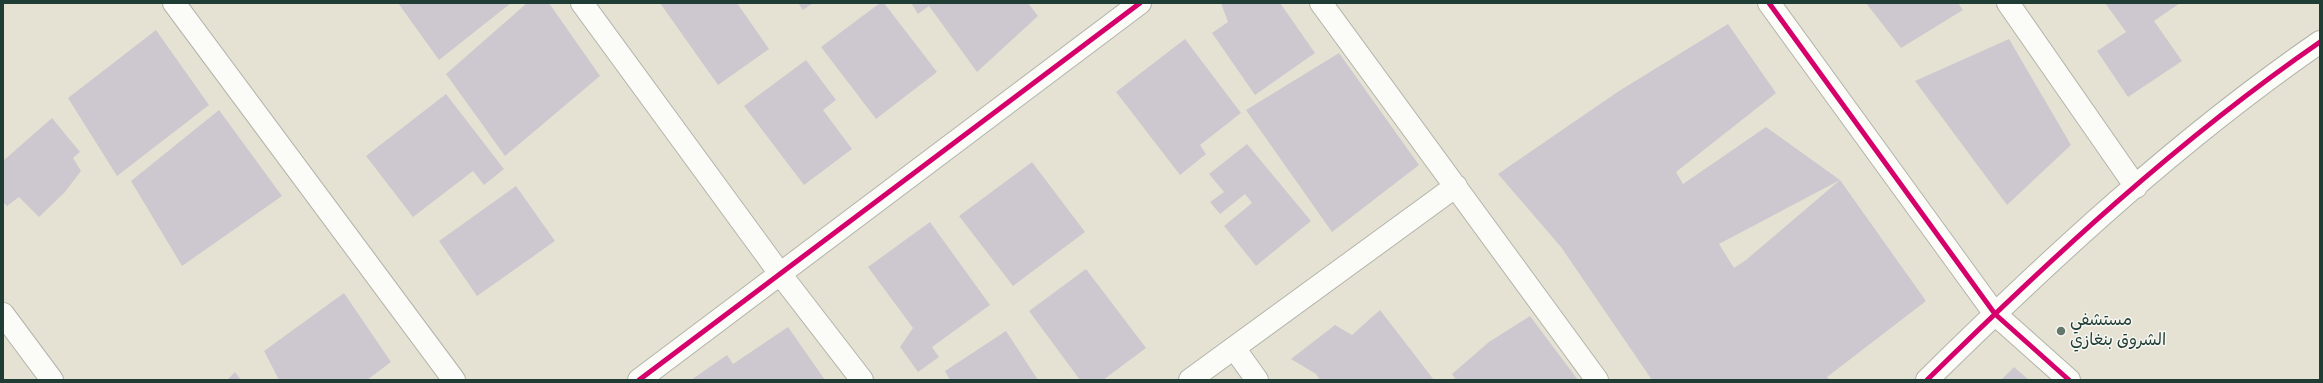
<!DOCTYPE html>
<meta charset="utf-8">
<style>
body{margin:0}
#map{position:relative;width:2323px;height:383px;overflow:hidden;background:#e5e2d3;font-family:Itim,sans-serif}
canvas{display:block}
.frame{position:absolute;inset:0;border:4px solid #1f3d34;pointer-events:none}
</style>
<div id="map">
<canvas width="2323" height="383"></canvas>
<div class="frame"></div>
</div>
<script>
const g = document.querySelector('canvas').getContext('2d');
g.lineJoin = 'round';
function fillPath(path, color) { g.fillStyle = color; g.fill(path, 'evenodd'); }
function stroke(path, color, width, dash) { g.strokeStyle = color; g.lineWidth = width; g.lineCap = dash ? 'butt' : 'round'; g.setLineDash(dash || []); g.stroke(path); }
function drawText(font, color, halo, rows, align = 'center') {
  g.font = font + ' Itim,"Playpen Sans Arabic",sans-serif'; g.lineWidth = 3; g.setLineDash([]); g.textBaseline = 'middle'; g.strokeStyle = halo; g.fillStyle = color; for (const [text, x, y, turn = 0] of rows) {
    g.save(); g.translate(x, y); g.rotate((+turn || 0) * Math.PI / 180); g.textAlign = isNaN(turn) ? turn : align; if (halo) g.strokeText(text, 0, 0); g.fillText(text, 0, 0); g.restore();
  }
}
fillPath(new Path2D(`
 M 398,3 L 511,3 L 439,60 Z
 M 527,3 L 549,3 L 600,76 L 505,156 L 446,74 Z
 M 660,3 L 737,3 L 769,49 L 718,85 Z
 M 798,3 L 813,3 L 803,10 Z
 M 880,3 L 884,3 L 937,72 L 876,119 L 821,47 Z
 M 911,3 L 1028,3 L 1038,16 L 977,72 L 929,6 L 918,14 Z
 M 1221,3 L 1280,3 L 1315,53 L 1255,95 L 1212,33 L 1228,22 Z
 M 1866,3 L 1958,3 L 1963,10 L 1901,48 Z
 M 2105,3 L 2180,3 L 2154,21 L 2182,61 L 2128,97 L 2097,51 L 2126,32 Z
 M 1728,24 L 1776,93 L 1676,172 L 1683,184 L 1766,127 L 1840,180 L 1719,244 L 1734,268 L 1746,260 L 1840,180 L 1926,301 L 1827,377 L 1830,380 L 1652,380 L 1561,247 L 1498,174 L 1619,91 Z
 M 156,30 L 209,105 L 117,176 L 68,98 Z
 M 1185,39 L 1241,113 L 1200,145 L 1206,154 L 1180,175 L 1116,92 Z
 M 2009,39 L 2071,145 L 2007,205 L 1915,81 Z
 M 1339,53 L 1419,165 L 1332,232 L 1246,110 Z
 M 806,60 L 836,100 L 823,110 L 852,149 L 804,185 L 744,106 Z
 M 446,94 L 504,169 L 484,185 L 473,171 L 413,217 L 366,156 Z
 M 219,110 L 282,196 L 182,266 L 131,181 Z
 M 52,118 L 80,152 L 73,158 L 81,171 L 65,192 L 39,217 L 19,197 L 7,206 L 3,202 L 3,161 Z
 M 1247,144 L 1311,221 L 1256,266 L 1224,226 L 1252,203 L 1245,194 L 1220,214 L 1210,202 L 1224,192 L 1209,174 Z
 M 1032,162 L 1085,232 L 1013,286 L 959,216 Z
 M 516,186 L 555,241 L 477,296 L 439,241 Z
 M 930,222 L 990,305 L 932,347 L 939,357 L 918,372 L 900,347 L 913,328 L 868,267 Z
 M 1086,269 L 1146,348 L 1103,380 L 1080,380 L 1029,311 Z
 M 344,293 L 391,362 L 367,380 L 279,380 L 264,351 Z
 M 1380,310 L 1434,380 L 1320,380 L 1316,374 L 1291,359 L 1335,325 L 1352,335 Z
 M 1530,316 L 1578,380 L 1456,380 L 1452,374 L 1489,342 Z
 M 788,327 L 825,380 L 691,380 L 727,355 L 733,364 Z
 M 1006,331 L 1038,380 L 950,380 L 945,371 Z
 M 2014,367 L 2029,380 L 2001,380 Z
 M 235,372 L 241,380 L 227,380 Z`), '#cdc8cf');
const minor = new Path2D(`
 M 174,3 L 454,380
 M 582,3 L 781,275 L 862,380
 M 1321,3 L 1597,380
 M 1769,3 L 1995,314 L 2069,380
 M 2008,3 L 2136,187
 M 3,314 L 52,380
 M 1234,348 L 1257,380
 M 639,380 L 1140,3
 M 1190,380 L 1456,186
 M 1927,380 C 2050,259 2178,140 2320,42`);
stroke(minor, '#b2b3a9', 24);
stroke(minor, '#fbfbf8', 22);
stroke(new Path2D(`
 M 1769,3 L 1995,314 L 2069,380
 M 639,380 L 1140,3
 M 1927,380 C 2050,259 2178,140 2320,42`), '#d6006c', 5);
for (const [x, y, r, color] of [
 [2061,331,5,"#64776c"]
]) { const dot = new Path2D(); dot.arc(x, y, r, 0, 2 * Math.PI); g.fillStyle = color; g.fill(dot); stroke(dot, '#f6f6f2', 1.5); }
drawText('17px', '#1f3d34', '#f6f6f2', [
 ["مستشفي",2070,321],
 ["الشروق بنغازي",2070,341]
], 'left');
</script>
